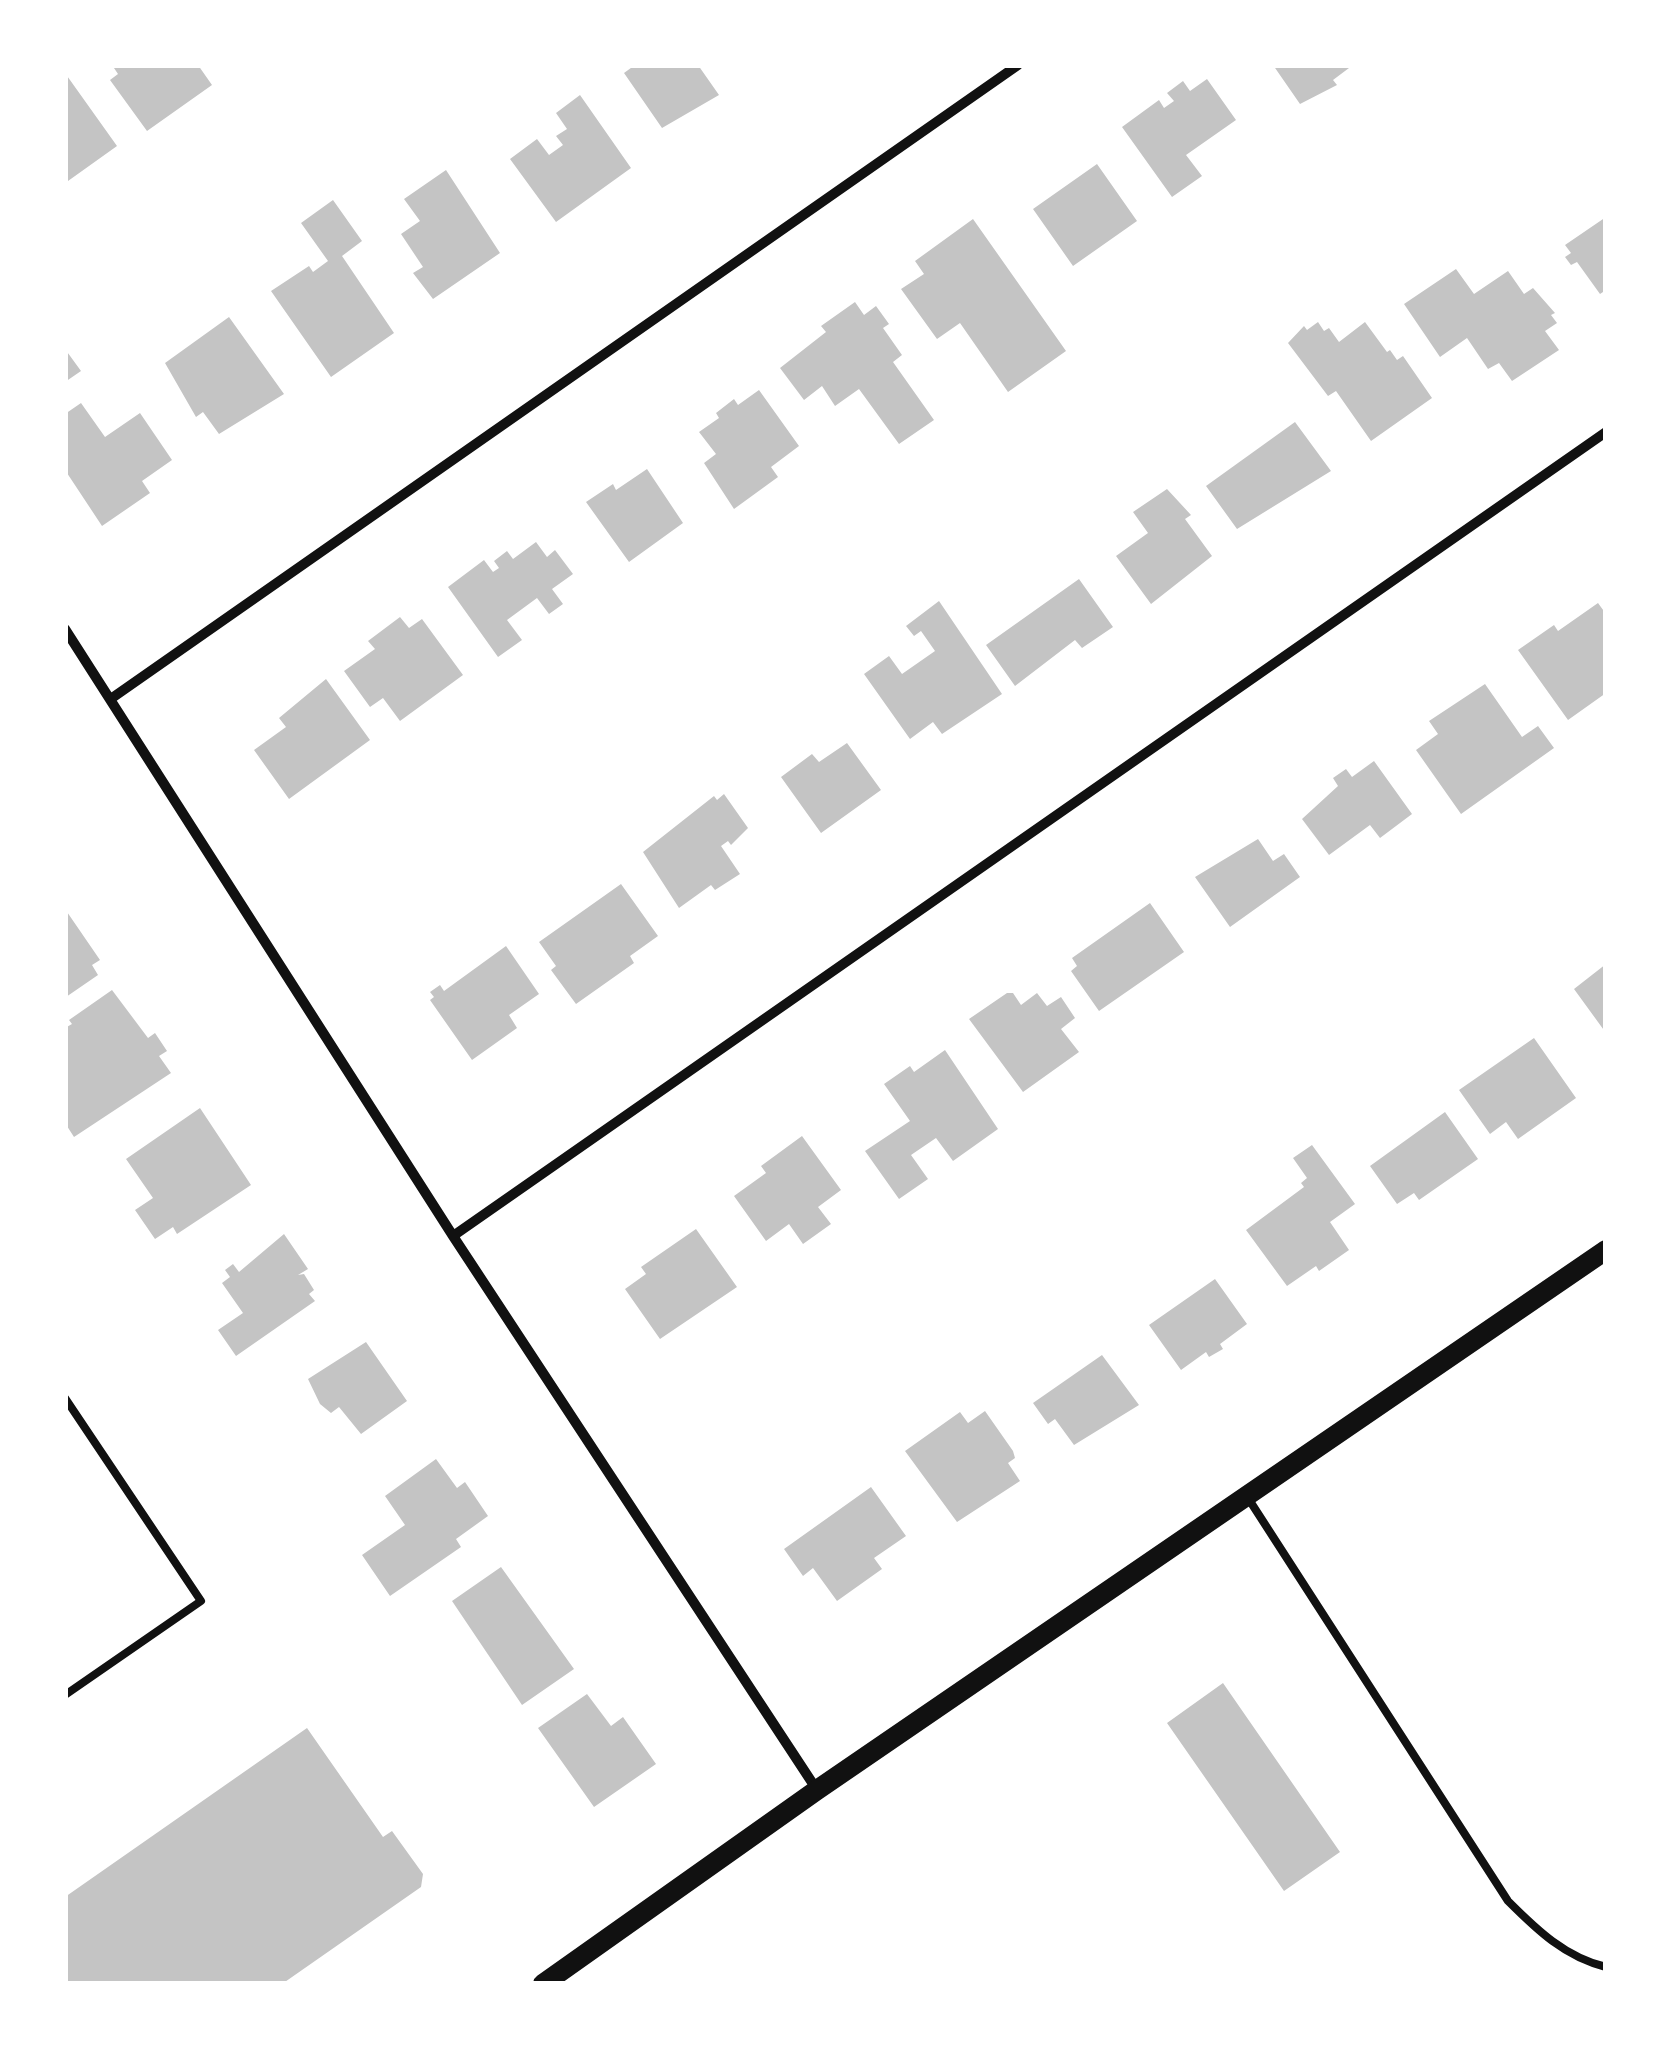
<!DOCTYPE html>
<style>
body{margin:0}
#map{position:relative;width:1671px;height:2049px;overflow:hidden;background:#fff;font-family:"Asap Condensed",sans-serif}
canvas{display:block}
.frame{position:absolute;inset:0;border:68px solid #fff;pointer-events:none}
</style>
<div id="map">
<canvas width="1671" height="2049"></canvas>
<div class="frame"></div>
</div>
<script>
const g = document.querySelector('canvas').getContext('2d');
g.lineJoin = 'round';
function fillPath(path, color) { g.fillStyle = color; g.fill(path, 'evenodd'); }
function stroke(path, color, width, dash) { g.strokeStyle = color; g.lineWidth = width; g.lineCap = dash ? 'butt' : 'round'; g.setLineDash(dash || []); g.stroke(path); }
fillPath(new Path2D(`
 M 112,65 L 198,65 L 212,85 L 147,131 L 110,80 L 118,74 Z
 M 635,65 L 698,65 L 719,95 L 662,128 L 624,73 Z
 M 1273,65 L 1353,65 L 1333,80 L 1337,85 L 1300,104 Z
 M 65,73 L 117,146 L 68,181 L 65,177 Z
 M 1207,79 L 1236,120 L 1186,155 L 1202,176 L 1172,197 L 1122,127 L 1159,100 L 1164,108 L 1174,101 L 1167,93 L 1183,81 L 1190,91 Z
 M 580,95 L 631,168 L 556,222 L 510,159 L 537,139 L 549,155 L 563,145 L 556,136 L 567,129 L 556,113 Z
 M 1097,164 L 1137,221 L 1073,266 L 1033,209 Z
 M 446,170 L 500,253 L 433,299 L 413,273 L 423,267 L 401,234 L 420,221 L 404,199 Z
 M 333,200 L 362,241 L 342,256 L 394,333 L 331,377 L 271,291 L 309,266 L 313,272 L 328,261 L 301,223 Z
 M 1606,217 L 1606,290 L 1600,294 L 1577,262 L 1571,265 L 1565,257 L 1571,253 L 1565,245 Z
 M 973,219 L 1066,351 L 1008,392 L 960,323 L 937,339 L 901,289 L 924,274 L 915,261 Z
 M 1456,269 L 1474,294 L 1508,271 L 1524,294 L 1533,288 L 1555,313 L 1551,315 L 1557,323 L 1545,331 L 1559,350 L 1512,381 L 1499,363 L 1488,369 L 1467,338 L 1440,357 L 1404,304 Z
 M 855,302 L 864,315 L 876,306 L 889,324 L 883,328 L 902,355 L 893,362 L 934,420 L 899,444 L 859,389 L 835,406 L 822,386 L 804,400 L 780,368 L 826,332 L 821,326 Z
 M 229,317 L 284,394 L 219,434 L 203,412 L 196,417 L 165,363 Z
 M 1318,322 L 1324,331 L 1329,328 L 1339,342 L 1365,322 L 1387,352 L 1390,350 L 1397,360 L 1403,356 L 1432,398 L 1371,441 L 1336,391 L 1328,396 L 1288,343 L 1304,326 L 1307,330 Z
 M 65,349 L 81,371 L 65,382 Z
 M 759,390 L 799,446 L 771,467 L 778,477 L 734,509 L 704,463 L 716,454 L 699,432 L 719,418 L 716,413 L 734,399 L 738,405 Z
 M 81,403 L 105,437 L 140,413 L 172,460 L 142,481 L 150,493 L 102,526 L 65,470 L 65,414 Z
 M 1295,422 L 1331,471 L 1237,529 L 1206,486 Z
 M 647,469 L 683,523 L 629,562 L 586,502 L 613,484 L 616,490 Z
 M 1167,489 L 1191,515 L 1185,519 L 1212,556 L 1151,604 L 1116,556 L 1148,533 L 1133,512 Z
 M 536,542 L 547,557 L 555,550 L 573,574 L 552,589 L 563,604 L 549,614 L 537,598 L 507,620 L 522,640 L 498,657 L 448,587 L 484,560 L 493,572 L 499,568 L 494,561 L 507,551 L 513,559 Z
 M 1079,579 L 1113,627 L 1082,648 L 1075,640 L 1015,686 L 986,645 Z
 M 939,601 L 1002,694 L 942,734 L 933,722 L 910,739 L 864,674 L 889,656 L 902,674 L 935,651 L 921,631 L 914,636 L 906,626 Z
 M 1598,603 L 1606,614 L 1606,693 L 1568,720 L 1518,650 L 1554,625 L 1558,631 Z
 M 400,617 L 409,628 L 422,619 L 463,675 L 400,721 L 383,698 L 370,707 L 344,671 L 375,649 L 368,641 Z
 M 326,679 L 370,740 L 289,799 L 254,750 L 286,727 L 279,718 Z
 M 1485,684 L 1522,737 L 1538,726 L 1554,748 L 1461,814 L 1416,750 L 1438,734 L 1429,721 Z
 M 847,743 L 881,790 L 821,833 L 781,777 L 812,754 L 819,762 Z
 M 1374,761 L 1412,814 L 1380,838 L 1370,825 L 1329,855 L 1302,819 L 1338,786 L 1333,778 L 1346,769 L 1352,777 Z
 M 724,794 L 748,828 L 731,845 L 728,841 L 721,846 L 740,874 L 715,890 L 711,885 L 679,908 L 643,852 L 714,796 L 717,800 Z
 M 1258,839 L 1273,861 L 1284,854 L 1300,877 L 1230,927 L 1195,877 Z
 M 621,884 L 658,936 L 630,956 L 634,963 L 576,1004 L 551,970 L 556,966 L 539,942 Z
 M 1150,903 L 1184,952 L 1099,1011 L 1071,971 L 1077,966 L 1072,958 Z
 M 65,909 L 100,960 L 92,965 L 98,975 L 66,997 Z
 M 506,946 L 539,994 L 509,1015 L 517,1028 L 472,1060 L 430,1000 L 434,997 L 430,992 L 440,985 L 444,991 Z
 M 1606,964 L 1606,1033 L 1574,989 Z
 M 112,990 L 148,1038 L 155,1033 L 167,1051 L 159,1056 L 171,1073 L 74,1137 L 65,1123 L 65,1028 L 72,1024 L 69,1020 Z
 M 1007,993 L 1013,993 L 1021,1005 L 1037,993 L 1047,1006 L 1061,997 L 1075,1018 L 1061,1029 L 1079,1052 L 1023,1092 L 969,1019 Z
 M 1534,1038 L 1576,1098 L 1518,1139 L 1506,1122 L 1490,1134 L 1459,1090 Z
 M 945,1050 L 998,1129 L 953,1161 L 936,1138 L 911,1155 L 928,1179 L 899,1199 L 865,1151 L 910,1121 L 884,1084 L 910,1066 L 914,1072 Z
 M 200,1108 L 251,1185 L 177,1234 L 173,1227 L 155,1239 L 135,1210 L 153,1198 L 126,1159 Z
 M 1445,1112 L 1478,1159 L 1419,1200 L 1414,1193 L 1397,1204 L 1370,1166 Z
 M 802,1136 L 841,1190 L 818,1207 L 831,1224 L 803,1244 L 789,1224 L 766,1241 L 734,1196 L 766,1173 L 761,1166 Z
 M 1312,1145 L 1355,1204 L 1330,1222 L 1349,1250 L 1319,1271 L 1316,1266 L 1287,1286 L 1246,1230 L 1304,1187 L 1301,1183 L 1307,1178 L 1293,1158 Z
 M 696,1229 L 737,1287 L 660,1339 L 625,1289 L 646,1274 L 641,1267 Z
 M 284,1234 L 308,1269 L 298,1275 L 304,1274 L 314,1290 L 309,1294 L 315,1301 L 236,1356 L 218,1330 L 243,1313 L 222,1283 L 230,1277 L 225,1270 L 233,1264 L 239,1272 Z
 M 1215,1279 L 1247,1324 L 1220,1344 L 1223,1349 L 1209,1357 L 1206,1352 L 1181,1370 L 1149,1325 Z
 M 366,1342 L 407,1401 L 361,1434 L 339,1407 L 331,1413 L 320,1404 L 308,1379 Z
 M 1102,1355 L 1139,1405 L 1074,1445 L 1055,1419 L 1048,1424 L 1033,1403 Z
 M 985,1411 L 1013,1451 L 1015,1458 L 1008,1463 L 1020,1481 L 957,1522 L 905,1451 L 960,1412 L 968,1423 Z
 M 436,1459 L 457,1488 L 465,1482 L 488,1516 L 456,1539 L 461,1547 L 390,1596 L 362,1555 L 405,1525 L 385,1496 Z
 M 871,1487 L 906,1536 L 874,1558 L 882,1569 L 837,1601 L 813,1568 L 803,1576 L 784,1549 Z
 M 501,1567 L 574,1669 L 522,1705 L 452,1601 Z
 M 1223,1683 L 1340,1852 L 1284,1891 L 1167,1723 Z
 M 587,1694 L 611,1726 L 623,1717 L 656,1764 L 594,1807 L 538,1728 Z
 M 307,1728 L 383,1837 L 392,1831 L 423,1874 L 421,1887 L 282,1984 L 65,1984 L 65,1897 Z`), '#c4c4c4');
stroke(new Path2D(`
 M 65,1398 L 201,1601 L 65,1695
 M 1248,1498 L 1508,1901 C 1537,1930 1565,1957 1606,1967`), '#111', 8);
stroke(new Path2D(`
 M 65,629 L 453,1236 L 817,1790
 M 112,698 L 1018,65
 M 453,1236 L 1606,432`), '#111', 10);
stroke(new Path2D(`
 M 543,1984 L 817,1790 L 1606,1250`), '#111', 20);
</script>
